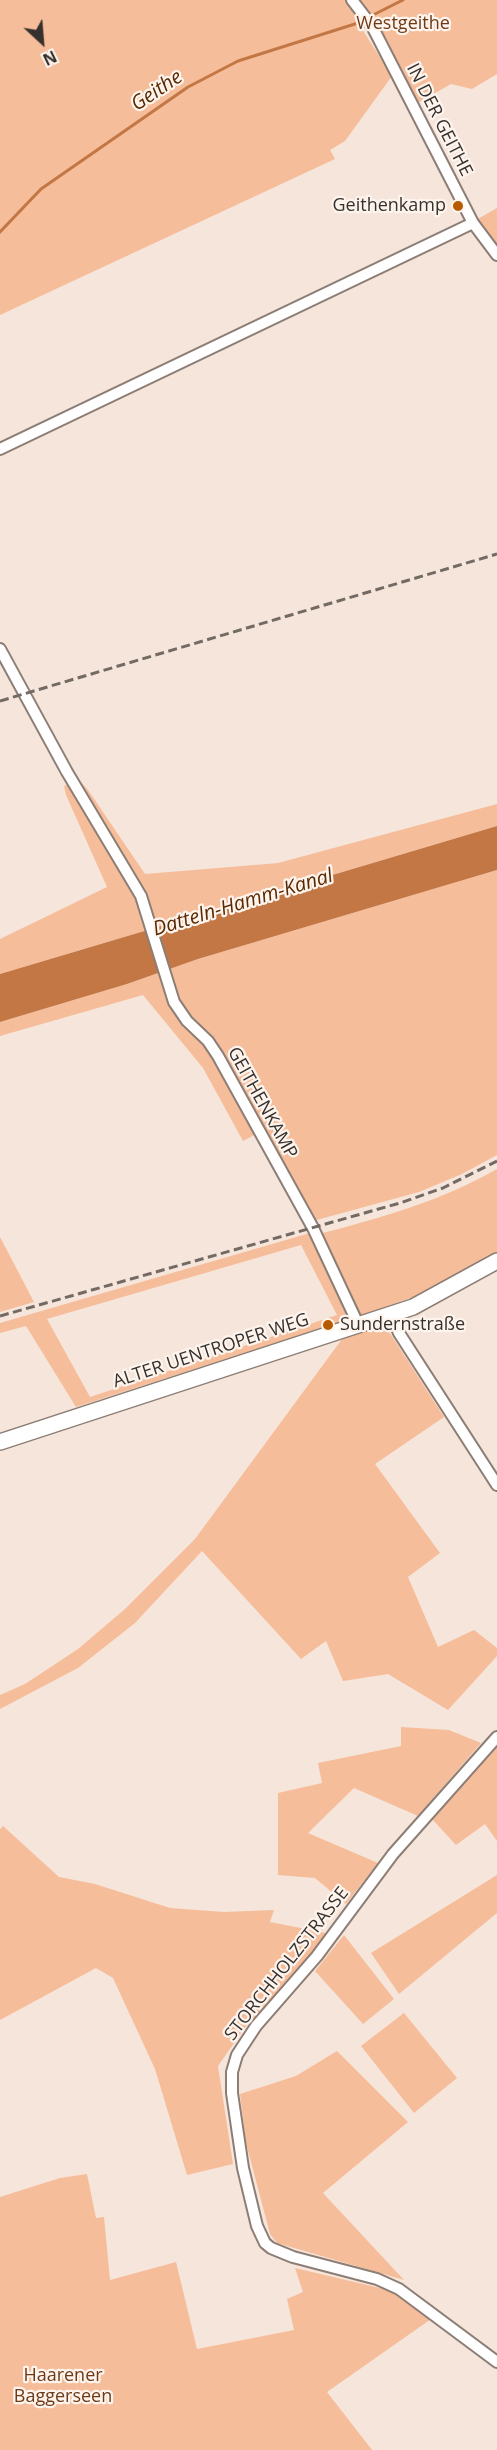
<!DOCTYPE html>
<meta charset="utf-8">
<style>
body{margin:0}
#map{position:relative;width:497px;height:2450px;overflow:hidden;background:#f6e5db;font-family:"Open Sans",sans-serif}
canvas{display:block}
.north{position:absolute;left:12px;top:12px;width:60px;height:60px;-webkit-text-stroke:4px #fef4ee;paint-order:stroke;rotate:154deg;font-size:16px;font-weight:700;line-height:24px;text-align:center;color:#37312d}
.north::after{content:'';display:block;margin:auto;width:21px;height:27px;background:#37312d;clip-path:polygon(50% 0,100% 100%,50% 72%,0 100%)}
</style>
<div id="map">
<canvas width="497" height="2450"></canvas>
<div class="north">N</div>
</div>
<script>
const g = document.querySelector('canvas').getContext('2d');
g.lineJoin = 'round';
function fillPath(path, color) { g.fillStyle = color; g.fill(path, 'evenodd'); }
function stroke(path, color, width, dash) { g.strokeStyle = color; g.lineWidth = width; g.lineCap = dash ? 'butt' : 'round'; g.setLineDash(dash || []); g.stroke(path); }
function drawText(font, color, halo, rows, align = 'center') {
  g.font = font + ' "Open Sans",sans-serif'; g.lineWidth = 4.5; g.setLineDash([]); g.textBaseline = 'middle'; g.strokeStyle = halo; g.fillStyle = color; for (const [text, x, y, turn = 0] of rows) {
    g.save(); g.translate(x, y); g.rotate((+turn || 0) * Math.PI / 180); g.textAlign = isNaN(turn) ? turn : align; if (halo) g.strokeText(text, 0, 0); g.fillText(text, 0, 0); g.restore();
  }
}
fillPath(new Path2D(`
 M 0,0 L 497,0 L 497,74 L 472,89 L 451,84 L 416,104 L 375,19 L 360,26 L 392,76 L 345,141 L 330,150 L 335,159 L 0,315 Z
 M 497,208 L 497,247 L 476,220 Z
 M 78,779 L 88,790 L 145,874 L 278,863 L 497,804 L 497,826 L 0,974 L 0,939 L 107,887 L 66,795 L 64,786 Z
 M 497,870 L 497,1155 L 462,1174 L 419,1192 L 313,1221 L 260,1132 L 243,1141 L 203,1068 L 143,995 L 0,1036 L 0,1022 L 127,984 L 198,959 Z
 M 497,1169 L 497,1252 L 413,1297 L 360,1316 L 319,1234 C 381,1218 441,1201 497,1169 Z
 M 310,1233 L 350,1319 L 76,1407 L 26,1326 L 0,1333 L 0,1323 ZM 301,1245 L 337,1315 L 90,1397 L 47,1319 Z
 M 0,1237 L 34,1302 L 0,1312 Z
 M 379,1325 L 386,1327 L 444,1417 L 375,1464 L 440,1553 L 408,1577 L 438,1647 L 474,1630 L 497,1648 L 497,1656 L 448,1710 L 388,1674 L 343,1681 L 326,1641 L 301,1659 L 202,1551 L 135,1623 L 78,1668 L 0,1709 L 0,1695 L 25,1684 L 78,1649 L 125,1609 L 195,1539 L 345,1335 L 371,1330 Z
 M 401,1727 L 449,1730 L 481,1743 L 418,1816 L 354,1788 L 308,1833 L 378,1863 L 346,1904 L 315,1878 L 278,1875 L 278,1793 L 322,1783 L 318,1763 L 401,1746 Z
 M 497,1746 L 497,1841 L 485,1824 L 456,1845 L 432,1819 Z
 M 3,1826 L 59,1877 L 95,1884 L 170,1908 L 224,1912 L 274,1910 L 270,1922 L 326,1933 L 307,1961 L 246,2026 L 218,2066 L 233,2164 L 187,2175 L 155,2069 L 113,1978 L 96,1968 L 0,2020 L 0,1829 Z
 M 497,1875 L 497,1913 L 399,1994 L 371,1953 Z
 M 344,1935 L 394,1999 L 363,2024 L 315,1971 Z
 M 404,2013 L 457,2078 L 414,2113 L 361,2046 Z
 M 337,2051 L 408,2122 L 323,2193 L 404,2280 L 277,2243 L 270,2234 L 246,2143 L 240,2094 L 296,2076 Z
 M 87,2174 L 96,2218 L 104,2217 L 110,2280 L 176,2262 L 197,2349 L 294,2330 L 287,2299 L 303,2292 L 295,2268 L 397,2292 L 434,2317 L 327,2392 L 372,2450 L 0,2450 L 0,2197 L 60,2178 Z`), '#f6bd9a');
fillPath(new Path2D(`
 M 497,826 L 497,870 L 198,959 L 127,984 L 0,1022 L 0,974 Z`), '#c27744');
stroke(new Path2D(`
 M 375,14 L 403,0
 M 0,232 L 41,189 L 188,87 L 238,61 L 358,23`), '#c27744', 3);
const street = new Path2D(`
 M 352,0 L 372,26 L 473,223 L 497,255
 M 0,449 L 473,223
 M 0,649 L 67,772 L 141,896 L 174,1002 L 187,1021 L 208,1041 L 218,1056 L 313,1228 L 358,1324
 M 391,1314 L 399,1333 L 497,1485
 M 497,1737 L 393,1854 L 317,1956 L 256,2026 L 237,2055 L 232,2072 L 232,2093 L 243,2168 L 257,2226 L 265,2243 L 271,2248 L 293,2257 L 377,2279 L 399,2289 L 497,2362`);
const secondary = new Path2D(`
 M 0,1442 L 413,1307 L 497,1261`);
stroke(street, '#8d7e75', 14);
stroke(secondary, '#8d7e75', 18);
stroke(street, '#fff', 10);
stroke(secondary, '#fff', 15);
stroke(new Path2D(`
 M 0,701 L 497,554
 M 0,1316 L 400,1203 L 443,1188 L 497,1161`), '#736a64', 3, [9, 4.5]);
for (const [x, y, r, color] of [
 [458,206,6,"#b65901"],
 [328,1325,6,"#b65901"]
]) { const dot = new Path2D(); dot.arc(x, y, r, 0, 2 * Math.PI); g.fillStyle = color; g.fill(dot); stroke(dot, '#fef4ee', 2); }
drawText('18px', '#6e3a16', '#fef4ee', [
 ["Westgeithe",403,24],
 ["Haarener",63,2376],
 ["Baggerseen",63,2397]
]);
drawText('18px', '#37312d', '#fef4ee', [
 ["IN DER GEITHE",439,120,63],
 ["GEITHENKAMP",262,1103,61],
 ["ALTER UENTROPER WEG",211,1351,-18],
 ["STORCHHOLZSTRASSE",287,1964,-52]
]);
drawText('18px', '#37312d', '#fef4ee', [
 ["Geithenkamp",446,206],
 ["Sundernstraße",340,1325,"left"]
], 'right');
drawText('italic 20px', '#5a2900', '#fef4ee', [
 ["Geithe",157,91,-34],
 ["Datteln-Hamm-Kanal",243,903,-17]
]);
</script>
